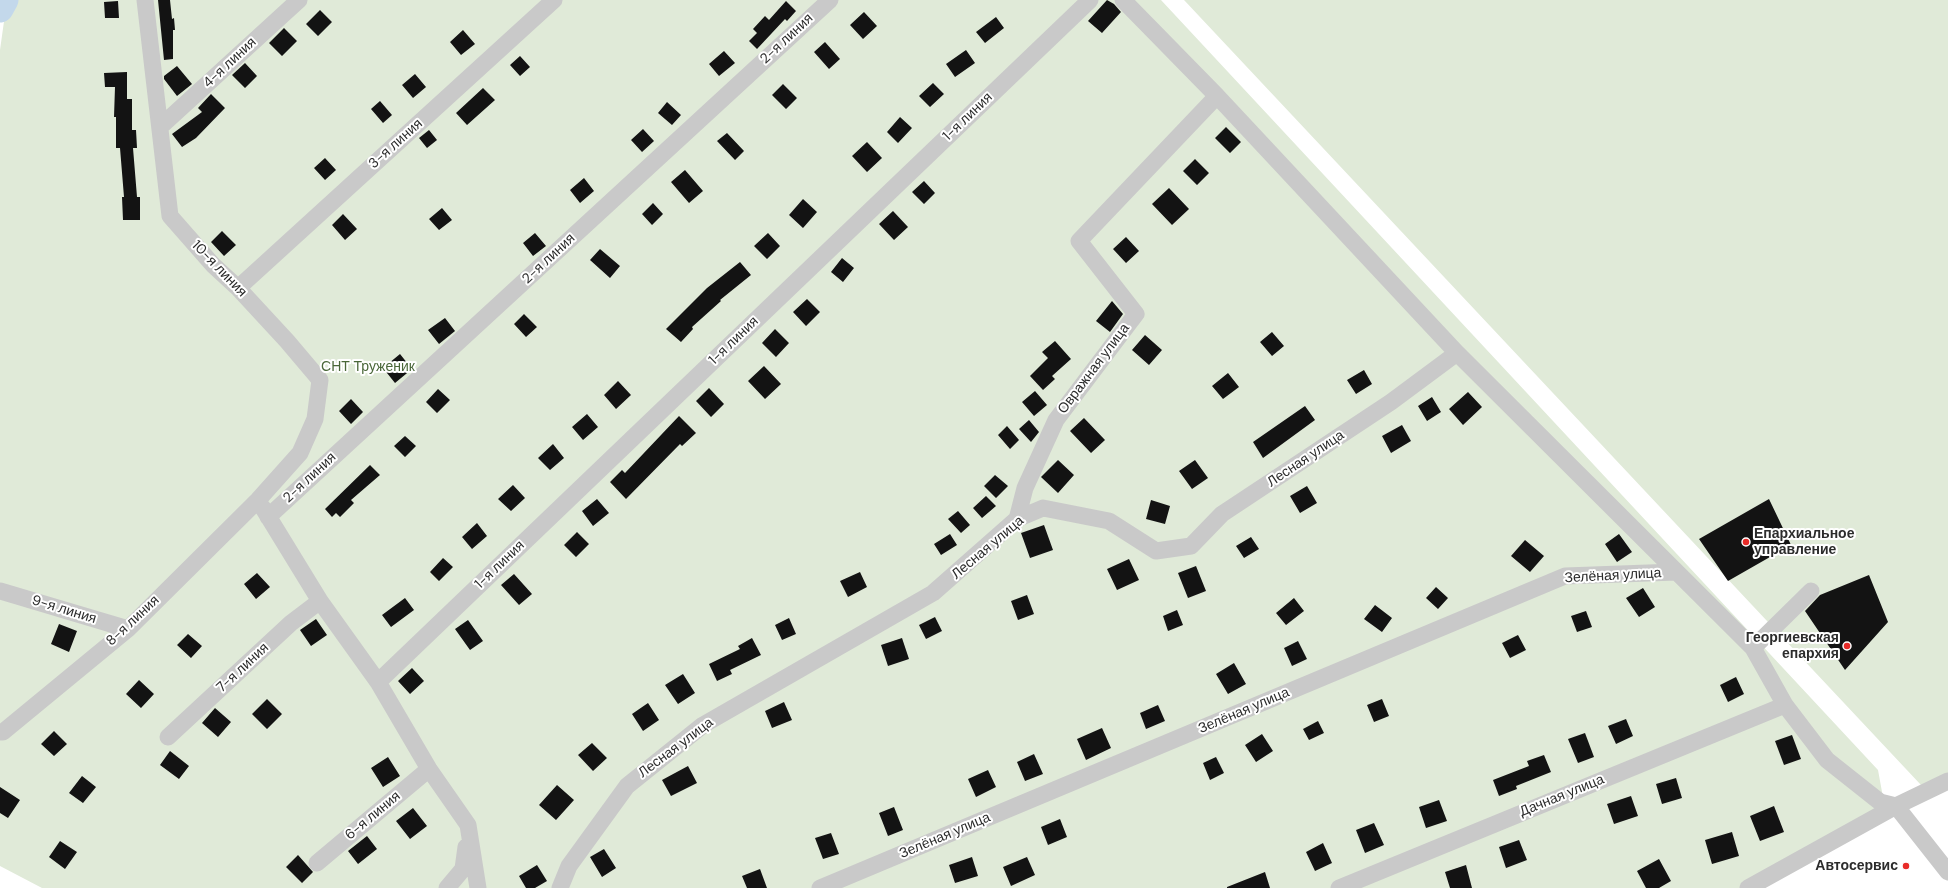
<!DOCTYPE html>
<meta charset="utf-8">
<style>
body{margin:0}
canvas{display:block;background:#fff}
</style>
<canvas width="1948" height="888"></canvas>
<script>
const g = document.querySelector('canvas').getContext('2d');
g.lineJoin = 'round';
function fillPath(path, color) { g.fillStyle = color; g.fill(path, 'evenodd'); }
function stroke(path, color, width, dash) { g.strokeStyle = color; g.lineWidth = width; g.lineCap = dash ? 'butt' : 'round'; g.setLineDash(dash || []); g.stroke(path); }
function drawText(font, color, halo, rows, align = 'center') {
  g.font = font + ' "DM Sans",sans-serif'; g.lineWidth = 4; g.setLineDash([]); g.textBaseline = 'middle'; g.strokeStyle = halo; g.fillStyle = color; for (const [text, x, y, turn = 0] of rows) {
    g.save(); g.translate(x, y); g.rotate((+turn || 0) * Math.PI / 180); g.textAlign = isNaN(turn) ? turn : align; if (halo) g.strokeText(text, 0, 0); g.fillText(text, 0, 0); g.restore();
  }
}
fillPath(new Path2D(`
 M 7,0 L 1161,0 L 1878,770 L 1887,819 L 1751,888 L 42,888 L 0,866 L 0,50 Z
 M 1184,0 L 1948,0 L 1948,774 L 1921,785 Z`), '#e0ead8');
stroke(new Path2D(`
 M 0,9 L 5,0`), '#c3d8eb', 27);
fillPath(new Path2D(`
 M 158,0 L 170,0 L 172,19 L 174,18 L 175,30 L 173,30 L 173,59 L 164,60 Z
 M 1107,0 L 1114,4 L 1121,12 L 1102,33 L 1088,21 Z
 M 118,1 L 119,18 L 105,18 L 104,2 Z
 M 786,1 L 796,11 L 787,21 L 785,19 L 757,49 L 749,41 L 757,33 L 753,29 L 765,16 L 769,20 Z
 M 320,10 L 332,22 L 318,36 L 306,24 Z
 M 864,12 L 877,26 L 863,39 L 850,25 Z
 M 996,17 L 1004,28 L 985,43 L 976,32 Z
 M 284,28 L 297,41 L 282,56 L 269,43 Z
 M 463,30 L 475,44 L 461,55 L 450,42 Z
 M 825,42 L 840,59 L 829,69 L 814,52 Z
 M 966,50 L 975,63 L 955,77 L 946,64 Z
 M 724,51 L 735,63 L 719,76 L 709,64 Z
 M 520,56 L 530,67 L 520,76 L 510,65 Z
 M 245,63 L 257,76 L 245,88 L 232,75 Z
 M 177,66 L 192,84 L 177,96 L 164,79 L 164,76 Z
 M 127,72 L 127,99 L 132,99 L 132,130 L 136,130 L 137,148 L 133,148 L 137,197 L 140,197 L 140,220 L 123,220 L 122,197 L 124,197 L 120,148 L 116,148 L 116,117 L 114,117 L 115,87 L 105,87 L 104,73 Z
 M 415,74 L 426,87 L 413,98 L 402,85 Z
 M 933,83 L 944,94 L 930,107 L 919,96 Z
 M 783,84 L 797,98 L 786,109 L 772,95 Z
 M 483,88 L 495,100 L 467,125 L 456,113 Z
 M 211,94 L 225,108 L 196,138 L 182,147 L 172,134 L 202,112 L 198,108 Z
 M 380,101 L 392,115 L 383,123 L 371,109 Z
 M 667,102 L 681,115 L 672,125 L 658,113 Z
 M 900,117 L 912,128 L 898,143 L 887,132 Z
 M 1226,127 L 1241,142 L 1230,153 L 1215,138 Z
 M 643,129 L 654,141 L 642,152 L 631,140 Z
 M 429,130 L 437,140 L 427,148 L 419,138 Z
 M 727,133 L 744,151 L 735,160 L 717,141 Z
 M 867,142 L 882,158 L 867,172 L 852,156 Z
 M 325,158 L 336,170 L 325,180 L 314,168 Z
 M 1195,159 L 1209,173 L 1197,185 L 1183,171 Z
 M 685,170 L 703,191 L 689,203 L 671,182 Z
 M 584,178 L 594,191 L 580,203 L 570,190 Z
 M 924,181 L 935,193 L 924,204 L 912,192 Z
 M 1169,188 L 1189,209 L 1172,225 L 1152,204 Z
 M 803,199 L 817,212 L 803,228 L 789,215 Z
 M 653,203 L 663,214 L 652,225 L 642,214 Z
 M 442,208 L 452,220 L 439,230 L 429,219 Z
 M 893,211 L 908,227 L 894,240 L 879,224 Z
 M 343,214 L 357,229 L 345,240 L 332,225 Z
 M 222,231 L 236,245 L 224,256 L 211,242 Z
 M 535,233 L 546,246 L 533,256 L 523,243 Z
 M 768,233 L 780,246 L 767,259 L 754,246 Z
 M 1126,237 L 1139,251 L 1126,263 L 1113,249 Z
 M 600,249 L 620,266 L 610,278 L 590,260 Z
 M 842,258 L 854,268 L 843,282 L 831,272 Z
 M 740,262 L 751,275 L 720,300 L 721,301 L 692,327 L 693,329 L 681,342 L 666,329 L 707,288 Z
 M 807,299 L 820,312 L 806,326 L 793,312 Z
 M 1112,301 L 1123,314 L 1110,332 L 1096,321 Z
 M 524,314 L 537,327 L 526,337 L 514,324 Z
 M 445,318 L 455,331 L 439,344 L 428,330 Z
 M 775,329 L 789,343 L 776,357 L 762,343 Z
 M 1272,332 L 1284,346 L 1272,356 L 1260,342 Z
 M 1145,335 L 1162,350 L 1149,365 L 1132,350 Z
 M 1055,341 L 1071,359 L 1052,376 L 1055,379 L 1043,390 L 1030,376 L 1048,358 L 1042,352 Z
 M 400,354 L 412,369 L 395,383 L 383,368 Z
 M 764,366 L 781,384 L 765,399 L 748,381 Z
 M 1364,370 L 1372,384 L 1356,394 L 1347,380 Z
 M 1228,373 L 1239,387 L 1223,399 L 1212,386 Z
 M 618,381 L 631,395 L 616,409 L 604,395 Z
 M 709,388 L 724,404 L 711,417 L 696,401 Z
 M 438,389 L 450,400 L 437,413 L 426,402 Z
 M 1035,391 L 1047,405 L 1034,416 L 1022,402 Z
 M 1468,392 L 1482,407 L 1463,425 L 1449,409 Z
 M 1432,397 L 1441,412 L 1427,421 L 1418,406 Z
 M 351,399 L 363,412 L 351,424 L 339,411 Z
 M 1305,406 L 1315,420 L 1263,458 L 1253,442 Z
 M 587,414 L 598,427 L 583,440 L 572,427 Z
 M 679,416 L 696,433 L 682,446 L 680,444 L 626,499 L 610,482 L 622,470 L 625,473 Z
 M 1084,418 L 1105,440 L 1091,453 L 1070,431 Z
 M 1029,420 L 1039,432 L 1031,442 L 1019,429 Z
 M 1402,425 L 1411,441 L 1391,453 L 1382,436 Z
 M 1007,426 L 1019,440 L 1010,449 L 998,435 Z
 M 405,436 L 416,446 L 405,457 L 394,446 Z
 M 553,444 L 564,458 L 550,470 L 538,458 Z
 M 1058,460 L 1074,475 L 1058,493 L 1041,477 Z
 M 1195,460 L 1208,478 L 1192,489 L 1179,471 Z
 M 370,465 L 380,475 L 351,500 L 354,503 L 340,517 L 336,513 L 332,517 L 325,509 Z
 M 995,475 L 1008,486 L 996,498 L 984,486 Z
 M 513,485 L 525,498 L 511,511 L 498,499 Z
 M 1307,486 L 1317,503 L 1300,513 L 1290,496 Z
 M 986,496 L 996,506 L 982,518 L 973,508 Z
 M 597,499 L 609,513 L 593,526 L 582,511 Z
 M 1769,499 L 1791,545 L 1728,581 L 1699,539 Z
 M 1151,500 L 1170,506 L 1165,524 L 1146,519 Z
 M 958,511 L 970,525 L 961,533 L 948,519 Z
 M 477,523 L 487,536 L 472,549 L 462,537 Z
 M 1044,525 L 1053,550 L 1030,558 L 1021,533 Z
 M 577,532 L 589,544 L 576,557 L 564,545 Z
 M 950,534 L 957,545 L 941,555 L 934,544 Z
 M 1619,534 L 1632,552 L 1617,562 L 1605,544 Z
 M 1251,537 L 1259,549 L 1244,558 L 1236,546 Z
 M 1525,540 L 1544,556 L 1530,572 L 1511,556 Z
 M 443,558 L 453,567 L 439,581 L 430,572 Z
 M 1129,559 L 1139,580 L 1117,590 L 1107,569 Z
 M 1196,566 L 1206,591 L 1188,598 L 1178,573 Z
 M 860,572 L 867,587 L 848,597 L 840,581 Z
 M 257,573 L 270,587 L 256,599 L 244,584 Z
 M 514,574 L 532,594 L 519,605 L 501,585 Z
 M 1869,575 L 1888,622 L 1845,670 L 1805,611 L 1820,595 Z
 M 1436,587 L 1448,598 L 1438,609 L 1426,598 Z
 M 1643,588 L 1655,607 L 1639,617 L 1626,598 Z
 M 1027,595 L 1034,614 L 1018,620 L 1011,601 Z
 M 405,598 L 414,610 L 391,627 L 382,615 Z
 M 1294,598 L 1304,611 L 1286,625 L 1276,613 Z
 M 1375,605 L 1392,618 L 1382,632 L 1364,619 Z
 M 1177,610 L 1183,625 L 1168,631 L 1163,616 Z
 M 1586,611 L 1592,627 L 1577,632 L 1571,616 Z
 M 935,617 L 942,631 L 926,639 L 919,625 Z
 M 789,618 L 796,634 L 782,640 L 775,625 Z
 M 316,619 L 327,635 L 311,646 L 300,630 Z
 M 468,620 L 483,641 L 470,650 L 455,629 Z
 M 59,624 L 77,631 L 69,652 L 51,644 Z
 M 188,634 L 202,646 L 191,658 L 177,645 Z
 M 1518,635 L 1526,650 L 1510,658 L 1502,643 Z
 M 752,638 L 761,655 L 730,670 L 732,674 L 717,681 L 709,664 L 740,649 L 738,646 Z
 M 902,638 L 909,659 L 888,666 L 881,645 Z
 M 1298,641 L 1307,659 L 1292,666 L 1284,648 Z
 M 1234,663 L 1246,684 L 1228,694 L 1216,674 Z
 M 412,668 L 424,681 L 410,694 L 398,681 Z
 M 683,674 L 695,693 L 678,704 L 665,685 Z
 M 1736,677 L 1744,694 L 1728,702 L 1720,685 Z
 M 139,680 L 154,694 L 141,708 L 126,694 Z
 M 267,699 L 282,714 L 267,729 L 252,714 Z
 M 1382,699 L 1389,716 L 1374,722 L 1367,705 Z
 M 784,702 L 792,720 L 772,728 L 765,711 Z
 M 648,703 L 659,720 L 643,731 L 632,714 Z
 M 1158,705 L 1165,721 L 1146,729 L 1140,713 Z
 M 215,708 L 231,722 L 218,737 L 202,723 Z
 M 1626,719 L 1633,736 L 1616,744 L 1608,726 Z
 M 1318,721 L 1324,733 L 1309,740 L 1303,729 Z
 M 1102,728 L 1111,748 L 1086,760 L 1077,739 Z
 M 54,731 L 67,744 L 54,756 L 41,744 Z
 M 1585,733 L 1594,757 L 1578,763 L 1568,739 Z
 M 1262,734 L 1273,751 L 1256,762 L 1245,745 Z
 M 1792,735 L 1801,759 L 1784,765 L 1775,741 Z
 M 592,743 L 607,758 L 593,771 L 578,755 Z
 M 170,751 L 189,766 L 179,779 L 160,765 Z
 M 1034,754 L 1043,774 L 1025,781 L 1017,762 Z
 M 1544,755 L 1551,772 L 1516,786 L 1517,789 L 1499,796 L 1493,780 L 1529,766 L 1527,761 Z
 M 388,757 L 400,776 L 383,787 L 371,768 Z
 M 1216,757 L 1224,773 L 1210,780 L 1203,763 Z
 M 688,766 L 697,783 L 671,796 L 662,780 Z
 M 988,770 L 996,787 L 976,797 L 968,779 Z
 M 82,776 L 96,787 L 83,803 L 69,793 Z
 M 1676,778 L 1682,798 L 1662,804 L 1656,784 Z
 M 557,785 L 574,800 L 556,820 L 539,805 Z
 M 0,787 L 20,800 L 8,818 L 0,813 Z
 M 1631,796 L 1638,816 L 1614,824 L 1607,804 Z
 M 1439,800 L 1447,821 L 1426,828 L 1419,807 Z
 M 1774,806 L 1784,832 L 1760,841 L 1750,816 Z
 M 894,807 L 903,830 L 888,836 L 879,813 Z
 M 413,808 L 427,826 L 410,839 L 396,821 Z
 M 1060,819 L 1067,837 L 1048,845 L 1041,827 Z
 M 1374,823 L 1384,845 L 1365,853 L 1356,830 Z
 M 1732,832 L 1739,856 L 1712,864 L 1705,840 Z
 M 831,833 L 839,854 L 823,859 L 815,838 Z
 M 367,836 L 377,849 L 358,864 L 348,851 Z
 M 1519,840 L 1527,860 L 1506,868 L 1499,847 Z
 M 60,841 L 77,852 L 65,869 L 49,857 Z
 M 1323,843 L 1332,863 L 1315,871 L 1306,852 Z
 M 604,849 L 616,868 L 602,877 L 590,857 Z
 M 298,855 L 313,872 L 302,883 L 286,867 Z
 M 972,857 L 978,876 L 955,883 L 949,865 Z
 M 1027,857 L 1035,875 L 1011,886 L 1003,867 Z
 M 1659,859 L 1671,881 L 1659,888 L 1646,888 L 1637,871 Z
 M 537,865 L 547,881 L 535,888 L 526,888 L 519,876 Z
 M 1466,865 L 1472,888 L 1450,888 L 1445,872 Z
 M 760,869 L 767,888 L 747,888 L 742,876 Z
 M 1265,872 L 1270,888 L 1227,888 L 1227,887 Z`), '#131313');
stroke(new Path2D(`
 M 1123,0 L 1217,96 L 1457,353 L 1753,648
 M 160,127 L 299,0
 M 238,288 L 554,0
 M 263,508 L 320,601 L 378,682 L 429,769 L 468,825 L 478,888
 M 268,517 L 830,0
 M 1017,519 L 1025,488 L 1056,420 L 1136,314 L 1079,241 L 1217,96
 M 0,591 L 128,629
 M 1811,591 L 1753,648 L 1785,705 L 1827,760 L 1880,802 L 1896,806 L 1948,872
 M 378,682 L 1090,0
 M 0,732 L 3,732 L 128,629 L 258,500 L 300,453 L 315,419 L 320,380 L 287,341 L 238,288 L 213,265 L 170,216 L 145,0
 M 168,737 L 291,623 L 320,601
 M 317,863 L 429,769
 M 447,888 L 463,869 L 466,847
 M 560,888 L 569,866 L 627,786 L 703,725 L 933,593 L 1017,519 L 1043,508 L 1109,521 L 1156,551 L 1191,546 L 1222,514 L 1391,402 L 1457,353
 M 820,888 L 1565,576 L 1676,572
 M 1339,888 L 1785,705
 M 1748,888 L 1896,806 L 1948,781`), '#c9c9c9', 17);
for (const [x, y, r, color] of [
 [1746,542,4,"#e82b28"],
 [1847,646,4,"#e82b28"],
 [1906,866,4,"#e82b28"]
]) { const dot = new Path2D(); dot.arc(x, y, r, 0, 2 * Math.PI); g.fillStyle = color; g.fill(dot); stroke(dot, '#fff', 1.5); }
drawText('14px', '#2c2c2c', '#fff', [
 ["2-я линия",787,39,-43],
 ["4-я линия",230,63,-43],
 ["1-я линия",968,117,-44],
 ["3-я линия",396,144,-42],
 ["2-я линия",549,259,-43],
 ["10-я линия",219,269,46],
 ["1-я линия",734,341,-44],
 ["Овражная улица",1094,369,-53],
 ["Лесная улица",1306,459,-34],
 ["2-я линия",310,478,-43],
 ["Лесная улица",988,548,-40],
 ["1-я линия",500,565,-44],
 ["Зелёная улица",1613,576,-3],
 ["9-я линия",64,610,17],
 ["8-я линия",133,621,-43],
 ["7-я линия",243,668,-43],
 ["Зелёная улица",1244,711,-23],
 ["Лесная улица",676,748,-37],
 ["Дачная улица",1562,796,-22],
 ["6-я линия",373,816,-40],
 ["Зелёная улица",945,836,-23]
]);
drawText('14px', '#4a6739', '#fff', [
 ["СНТ Труженик",368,367]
]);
drawText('bold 14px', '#2c2c2c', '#fff', [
 ["Епархиальное",1754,534,"left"],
 ["управление",1754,550,"left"],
 ["Георгиевская",1839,638],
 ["епархия",1839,654],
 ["Автосервис",1898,866]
], 'right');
</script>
